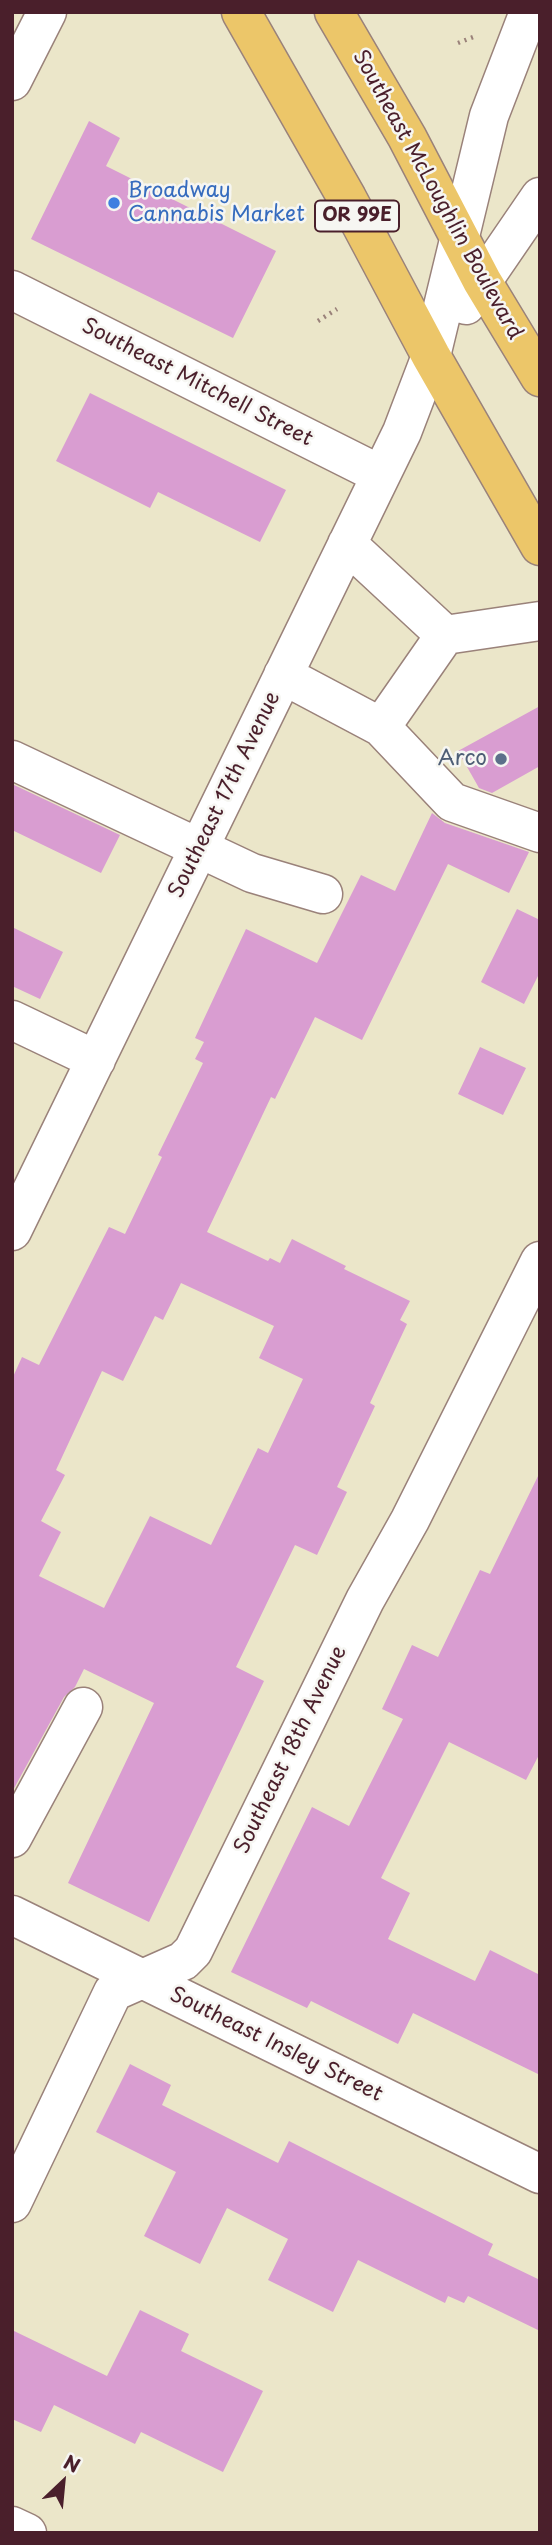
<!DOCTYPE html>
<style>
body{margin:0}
#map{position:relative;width:552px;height:2545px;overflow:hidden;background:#ebe6c9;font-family:"Playpen Sans",sans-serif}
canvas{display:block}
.frame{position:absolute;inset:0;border:14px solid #4a1f2b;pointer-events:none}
.north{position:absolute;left:28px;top:2447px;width:70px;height:70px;-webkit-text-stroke:5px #f6f6f2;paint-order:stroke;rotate:26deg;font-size:19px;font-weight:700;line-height:28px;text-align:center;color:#4a1f2b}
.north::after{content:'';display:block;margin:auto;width:24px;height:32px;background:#4a1f2b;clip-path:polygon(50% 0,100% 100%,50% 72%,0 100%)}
</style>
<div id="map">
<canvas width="552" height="2545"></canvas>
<div class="frame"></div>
<div class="north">N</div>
</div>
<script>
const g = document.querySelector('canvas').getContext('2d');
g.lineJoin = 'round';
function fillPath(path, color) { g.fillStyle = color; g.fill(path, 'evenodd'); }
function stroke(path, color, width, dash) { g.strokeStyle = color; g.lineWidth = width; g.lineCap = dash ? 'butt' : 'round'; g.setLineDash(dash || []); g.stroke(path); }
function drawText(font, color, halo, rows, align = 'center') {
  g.font = font + ' "Playpen Sans",sans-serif'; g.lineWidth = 5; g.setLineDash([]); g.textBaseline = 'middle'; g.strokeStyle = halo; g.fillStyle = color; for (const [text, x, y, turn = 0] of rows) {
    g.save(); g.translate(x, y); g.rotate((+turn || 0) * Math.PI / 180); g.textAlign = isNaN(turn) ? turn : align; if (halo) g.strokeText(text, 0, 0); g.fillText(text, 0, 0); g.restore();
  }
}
fillPath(new Path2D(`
 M 89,121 L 120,138 L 106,166 L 276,251 L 233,338 L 31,239 Z
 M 90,393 L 286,490 L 260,542 L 158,492 L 150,508 L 56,461 Z
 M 540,706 L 540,766 L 492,793 L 479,788 L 458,751 Z
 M 12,784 L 120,835 L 101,873 L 12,830 Z
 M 432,813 L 445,823 L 529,852 L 509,893 L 448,864 L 362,1040 L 315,1017 L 275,1099 L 271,1097 L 207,1232 L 268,1261 L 270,1258 L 280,1263 L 292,1239 L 346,1266 L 344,1269 L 410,1301 L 400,1320 L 407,1324 L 370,1403 L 375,1406 L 337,1487 L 347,1492 L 317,1555 L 295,1545 L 236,1667 L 264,1681 L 149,1922 L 68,1883 L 154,1703 L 84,1669 L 75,1687 L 64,1697 L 12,1792 L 12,1379 L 22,1357 L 39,1365 L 109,1227 L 125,1234 L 162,1157 L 158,1155 L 203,1063 L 195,1059 L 204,1042 L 195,1038 L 246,929 L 317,963 L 361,875 L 395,891 ZM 181,1283 L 274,1326 L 259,1358 L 303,1379 L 268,1453 L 258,1448 L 211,1545 L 150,1516 L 104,1608 L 39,1576 L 61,1532 L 41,1521 L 65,1475 L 56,1470 L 102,1371 L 123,1381 L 155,1316 L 163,1320 Z
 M 517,909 L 540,920 L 540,972 L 524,1004 L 481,982 Z
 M 12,927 L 63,952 L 40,999 L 12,986 Z
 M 480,1047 L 526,1068 L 503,1115 L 458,1094 Z
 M 540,1472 L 540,1753 L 526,1780 L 449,1742 L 381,1878 L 410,1893 L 388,1939 L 475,1981 L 490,1950 L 540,1975 L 540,2075 L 413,2013 L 398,2044 L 311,2001 L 307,2008 L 231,1972 L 312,1807 L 349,1826 L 403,1719 L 382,1709 L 412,1645 L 438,1657 L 480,1570 L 490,1574 Z
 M 130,2064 L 171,2085 L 162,2105 L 278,2163 L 289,2141 L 493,2244 L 488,2255 L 540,2280 L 540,2331 L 468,2296 L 464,2303 L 448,2296 L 445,2303 L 358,2260 L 333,2312 L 268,2280 L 288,2239 L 227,2208 L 200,2264 L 144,2236 L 176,2172 L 96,2132 Z
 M 140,2310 L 189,2334 L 181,2351 L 263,2391 L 223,2472 L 141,2432 L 135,2444 L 54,2405 L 41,2432 L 12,2419 L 12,2330 L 107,2376 Z`), '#d99dd1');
const minor = new Path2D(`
 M 12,81 L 47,12
 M 12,290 L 381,475
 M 466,305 L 540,197
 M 347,544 L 445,635 L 540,621
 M 283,675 L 381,727 L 445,635
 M 381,727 L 452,802 L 540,833
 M 12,760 L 252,873 L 323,894
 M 12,1020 L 96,1060
 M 12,1231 L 402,432 L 431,356 L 489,116 L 529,12
 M 12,1838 L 83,1707
 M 12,1915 L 540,2174
 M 12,2203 L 113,1992 L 183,1961 L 193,1951 L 365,1600 L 410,1520 L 540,1261
 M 12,2526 L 27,2533`);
const highway = new Path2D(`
 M 241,12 L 347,198 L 431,356 L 540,546
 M 334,12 L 407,137 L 482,281 L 540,377`);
stroke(minor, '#9a827a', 41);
stroke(highway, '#9a827a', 41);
stroke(new Path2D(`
 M 458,43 L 476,36
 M 318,321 L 337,309`), '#9a827a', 4.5, [2, 5]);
stroke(minor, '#fff', 38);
stroke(highway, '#ecc669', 38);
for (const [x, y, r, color] of [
 [114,203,7,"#3f7fe0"],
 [501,759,7,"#5c6f8a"]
]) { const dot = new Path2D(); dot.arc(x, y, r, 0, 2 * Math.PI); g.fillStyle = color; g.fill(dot); stroke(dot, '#f6f6f2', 2.5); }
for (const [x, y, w] of [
 [357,216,84]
]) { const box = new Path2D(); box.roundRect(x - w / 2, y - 15.5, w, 31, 5); g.fillStyle = '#f6f6f2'; g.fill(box); stroke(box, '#4a1f2b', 2); }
drawText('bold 19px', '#4a1f2b', null, [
 ["OR 99E",357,216]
]);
drawText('21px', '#366cbe', '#f6f6f2', [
 ["Broadway",128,191],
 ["Cannabis Market",128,215]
], 'left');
drawText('21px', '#4a1f2b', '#f6f6f2', [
 ["Southeast McLoughlin Boulevard",437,195,61],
 ["Southeast Mitchell Street",197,383,27],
 ["Southeast 17th Avenue",225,795,-64],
 ["Southeast 18th Avenue",291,1750,-64],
 ["Southeast Insley Street",276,2045,26]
]);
drawText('21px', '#4e5e75', '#f6f6f2', [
 ["Arco",487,759]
], 'right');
</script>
